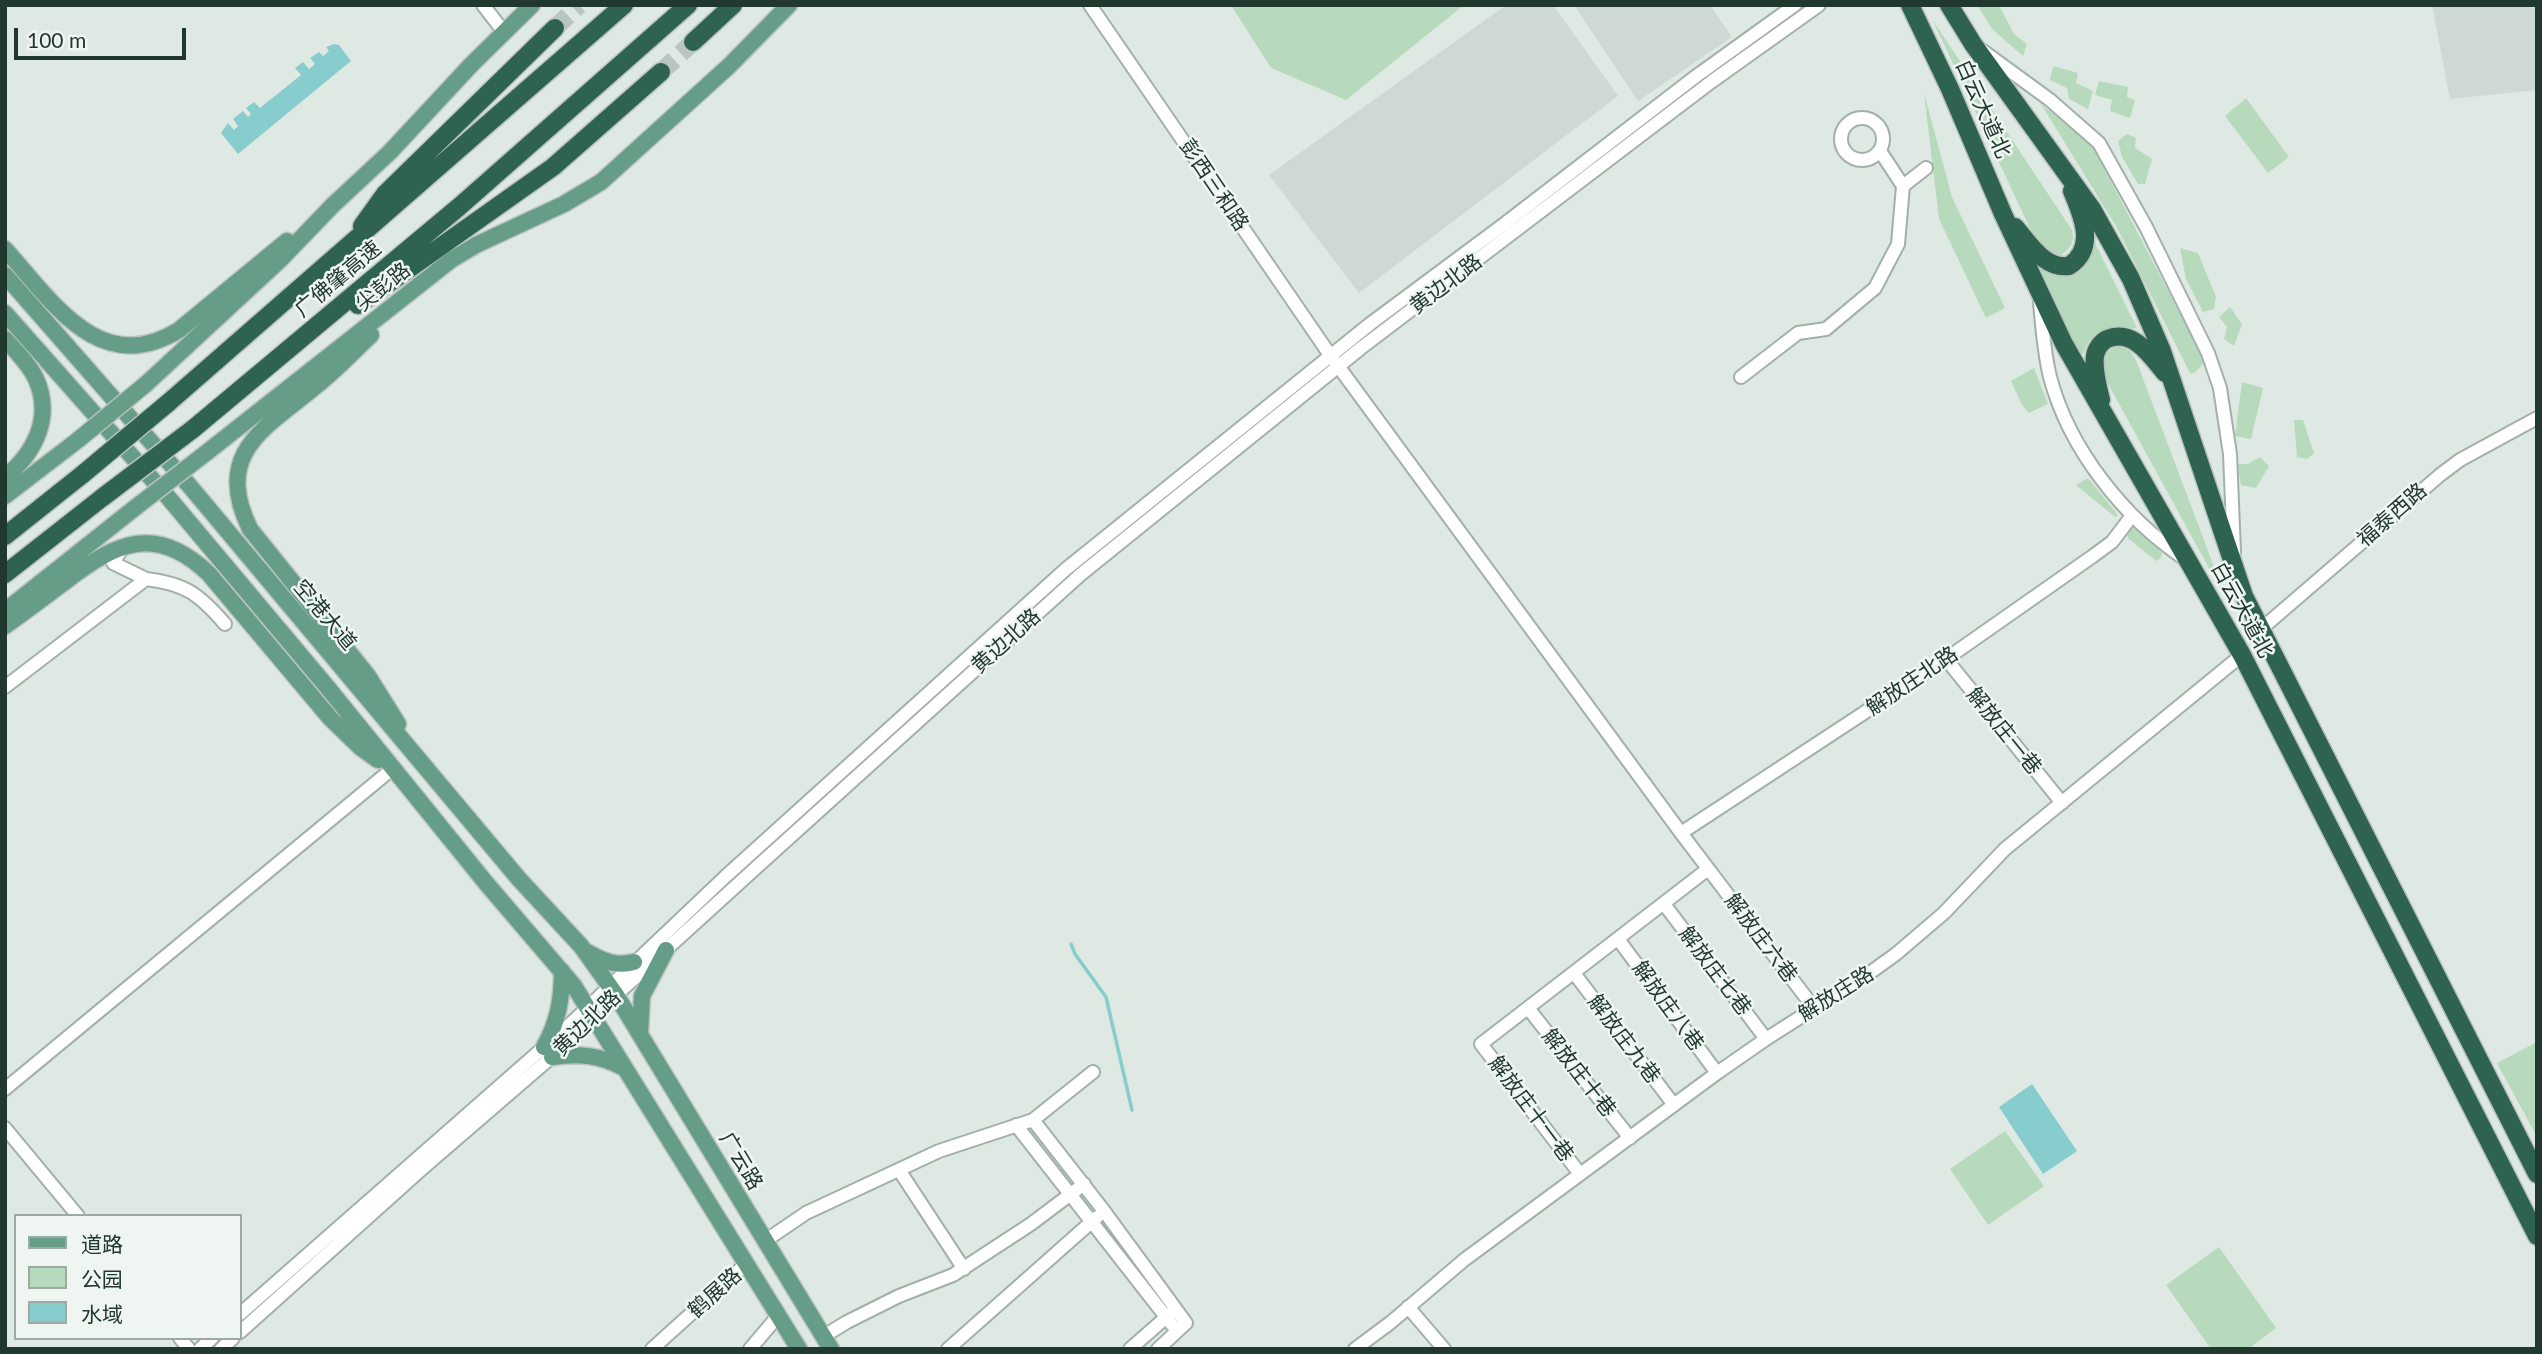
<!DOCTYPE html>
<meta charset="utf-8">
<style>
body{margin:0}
#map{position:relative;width:2542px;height:1354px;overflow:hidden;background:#dfe9e3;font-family:Lato,"Noto Sans SC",sans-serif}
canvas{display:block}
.frame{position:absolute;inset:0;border:7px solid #21382e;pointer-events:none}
.legend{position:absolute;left:14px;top:1214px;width:228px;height:126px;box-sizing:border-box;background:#eff6f1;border:2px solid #9daaa3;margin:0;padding:9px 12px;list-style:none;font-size:21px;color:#21382e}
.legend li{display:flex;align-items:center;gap:14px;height:35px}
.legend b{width:35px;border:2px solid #9daaa3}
.scale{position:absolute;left:14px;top:28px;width:172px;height:32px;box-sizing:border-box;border:4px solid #21382e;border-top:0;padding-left:9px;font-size:21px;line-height:24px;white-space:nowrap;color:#21382e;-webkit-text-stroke:5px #eff6f1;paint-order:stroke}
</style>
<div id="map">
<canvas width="2542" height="1354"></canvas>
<div class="frame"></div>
<ul class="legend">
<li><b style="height:9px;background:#659d86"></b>道路</li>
<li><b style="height:19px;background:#b8dabc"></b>公园</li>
<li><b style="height:19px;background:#88cdcd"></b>水域</li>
</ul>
<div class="scale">100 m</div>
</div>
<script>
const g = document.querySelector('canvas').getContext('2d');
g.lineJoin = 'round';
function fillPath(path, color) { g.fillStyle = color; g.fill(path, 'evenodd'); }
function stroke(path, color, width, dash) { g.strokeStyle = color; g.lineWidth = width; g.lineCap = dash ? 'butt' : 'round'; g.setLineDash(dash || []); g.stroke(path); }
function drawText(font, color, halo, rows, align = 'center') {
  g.font = font + ' Lato,"Noto Sans SC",sans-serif'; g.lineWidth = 5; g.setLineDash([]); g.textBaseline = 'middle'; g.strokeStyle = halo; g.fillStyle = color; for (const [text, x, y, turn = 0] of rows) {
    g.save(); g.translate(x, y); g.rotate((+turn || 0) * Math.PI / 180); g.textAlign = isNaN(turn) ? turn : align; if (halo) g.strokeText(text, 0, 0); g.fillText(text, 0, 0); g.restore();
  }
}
fillPath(new Path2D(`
 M 1506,5 L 1553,5 L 1618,96 L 1359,293 L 1269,175 Z
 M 1574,5 L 1710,5 L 1732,37 L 1638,101 Z
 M 2432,5 L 2537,5 L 2537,90 L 2450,99 Z`), '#cdd9d2');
fillPath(new Path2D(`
 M 1231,5 L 1464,5 L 1346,100 L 1271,68 Z
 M 1977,5 L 1999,5 L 2014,34 L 2027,44 L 2023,56 L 1992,29 Z
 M 1932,19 L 2072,230 C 2075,242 2071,248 2061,255 L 2042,250 L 2034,237 Z
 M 2053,66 L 2078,73 L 2076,83 L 2093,91 L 2088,109 L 2069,99 L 2067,88 L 2050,80 Z
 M 2099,81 L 2128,87 L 2127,97 L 2135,100 L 2130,118 L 2110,111 L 2112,100 L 2095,95 Z
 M 1924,93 L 1952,197 L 2005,308 L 1986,318 L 1939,219 Z
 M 2246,98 L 2289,157 L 2268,173 L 2225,116 Z
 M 2041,104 L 2092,145 L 2202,356 L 2204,363 L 2194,373 L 2190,373 L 2116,226 Z
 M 2127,134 L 2136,138 L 2135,148 L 2152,159 L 2145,184 L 2138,184 L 2122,157 L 2118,141 Z
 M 2093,239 L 2137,328 C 2130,329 2125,327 2119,327 C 2100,327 2089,337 2083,354 L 2080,356 L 2036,266 L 2039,264 C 2048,273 2054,275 2066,273 Z
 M 2180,248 L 2198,253 L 2216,297 L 2214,309 L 2203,312 L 2186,279 Z
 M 2230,307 L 2242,324 L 2234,346 L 2224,339 L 2227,327 L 2219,317 Z
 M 2120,346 L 2130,351 L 2136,360 L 2227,601 L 2106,380 C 2100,364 2101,351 2120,346 Z
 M 2034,368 L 2048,404 L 2029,413 L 2022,405 L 2011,381 Z
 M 2242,382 L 2263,388 L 2251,439 L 2235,436 Z
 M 2294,420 L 2303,420 L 2314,453 L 2307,459 L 2297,457 Z
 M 2260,457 L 2269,466 L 2256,488 L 2241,485 L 2237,464 L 2248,464 Z
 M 2088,478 L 2118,515 L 2115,517 L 2076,485 Z
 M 2134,528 L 2162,553 L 2161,558 L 2156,561 L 2129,539 L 2125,533 L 2128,529 Z
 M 2537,1042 L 2537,1137 L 2497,1063 Z
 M 2005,1131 L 2044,1186 L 1988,1225 L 1950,1169 Z
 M 2219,1247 L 2276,1328 L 2248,1349 L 2211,1349 L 2166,1285 Z`), '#b8dabc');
fillPath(new Path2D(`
 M 334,44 L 339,45 L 351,61 L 238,154 L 221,133 L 228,123 L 234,130 L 238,126 L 233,119 L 243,111 L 248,117 L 251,114 L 246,108 L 254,102 L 260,108 L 301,75 L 295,68 L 303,62 L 309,69 L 315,64 L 310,58 L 319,52 L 323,56 L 329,51 L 326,47 Z
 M 2032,1084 L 2077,1151 L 2043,1174 L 1999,1107 Z`), '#88cdcd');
stroke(new Path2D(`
 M 1071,944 L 1075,954 L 1106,997 L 1132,1110`), '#88cdcd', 3.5);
stroke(new Path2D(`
 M 555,28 L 579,5
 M 661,72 L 693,42`), '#b9c6bf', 18, [18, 9]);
const minor = new Path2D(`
 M 483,5 L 504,32
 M 1090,5 L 1330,355 L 1681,833 L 1814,1008
 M 1983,51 L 2050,100 L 2099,143 L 2146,227 L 2208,353 L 2220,388 L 2230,454 L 2234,552
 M1841 139a21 21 0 1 1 42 0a21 21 0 1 1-42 0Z
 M 1903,186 L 1926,168
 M 2040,302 C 2042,327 2044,352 2050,377 C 2069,449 2124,518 2185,559
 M 1741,377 L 1798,333 L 1826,329 L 1875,288 L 1898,244 L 1903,186 L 1880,151
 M 123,547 L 113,563 L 146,579
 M 2260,630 L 2440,475 L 2460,460 L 2537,418
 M 1946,659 L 2062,803
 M 5,687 L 146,579 C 186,584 199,594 225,624
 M 1681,833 L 1946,659 L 2093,556 L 2112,542 L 2131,517
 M 1664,904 L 1766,1039
 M 1618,939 L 1717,1073
 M 1574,973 L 1674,1105
 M 1528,1008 L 1630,1138
 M 5,1089 L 392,769
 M 1033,1120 L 1104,1211 L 1186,1323 L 1158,1349
 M 1016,1125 L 1177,1331
 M 5,1128 L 78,1216
 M 899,1170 L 964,1269
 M 1580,1174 L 1481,1044 L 1708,869
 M 765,1241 L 806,1213 L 939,1151 L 1033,1120 L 1093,1072
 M 1408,1307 L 1444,1349
 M 240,1314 L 567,1027 L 726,876 L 1066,569 L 1370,324 L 1503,225 L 1695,77 L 1795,5
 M 240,1332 L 424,1167 L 576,1036 L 616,995 L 759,865 L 1080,575 L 1361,348 L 1711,82 L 1819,5
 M 824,1336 L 847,1322 L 899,1296 L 953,1275 L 1031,1224 L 1084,1184
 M 180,1338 L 189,1349
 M 200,1349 L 212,1338
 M 221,1349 L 233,1338
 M 652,1349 L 746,1264
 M 750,1349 L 778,1316
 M 948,1349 L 1097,1217
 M 1130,1349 L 1171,1313
 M 1355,1349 L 1390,1323 L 1464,1260 L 1717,1073 L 1766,1039 L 1871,972 L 1896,954 L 1944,913 L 2005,849 L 2242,655`);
const major = new Path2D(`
 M 5,249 C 52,301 100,379 179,330 L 287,241
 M 5,275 L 188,484 L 519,879 L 581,946 L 616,995 L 831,1349
 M 5,313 L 167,496 L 328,688 L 486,883 L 574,986 L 799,1349
 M 371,335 C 353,352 335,371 316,386 C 264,429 213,453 250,529 L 368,676 L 398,724
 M 5,339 C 16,351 29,364 36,379 C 53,417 35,453 5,477
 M 146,384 L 280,260 L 333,205 L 390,152 L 471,65 L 532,5
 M 206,453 L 451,260 L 476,245 L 564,204 L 601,182 L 729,66 L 789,5
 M 5,496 L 78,440
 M 5,611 L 136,507
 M 5,626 C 26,611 46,596 66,581 C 118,541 157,524 209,574 L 330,718 L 361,748 L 378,760
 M 587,952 C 603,961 616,967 634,962
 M 640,1034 L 642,996 L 666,950
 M 544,1047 C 558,1022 562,999 562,971
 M 552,1057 C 578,1053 600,1055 624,1068`);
const highway = new Path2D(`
 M 1910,5 L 1950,89 L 2003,214 L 2064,344 L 2242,655 L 2537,1236
 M 1949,5 L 1973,44 L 2092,209 L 2131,279 L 2162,351 L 2244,596 L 2537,1174
 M 693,42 L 733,5
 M 362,226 L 385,194 L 555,28
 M 2015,227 C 2030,244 2044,269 2069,266 C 2097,248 2082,215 2072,191
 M 358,305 L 553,167 L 661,72
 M 2101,400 C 2098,387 2093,370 2095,356 C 2096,349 2101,342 2107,339 C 2133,328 2151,356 2165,373
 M 168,403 L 624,5
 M 193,429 L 460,206 L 688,5
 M 5,536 L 83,474
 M 5,574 L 103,497`);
stroke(minor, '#a2b0a9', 16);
stroke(major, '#bcc3c0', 19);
stroke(highway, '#bcc3c0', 21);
stroke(minor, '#fff', 12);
stroke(major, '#659d86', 16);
stroke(highway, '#2e6350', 18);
const majorBridge = new Path2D(`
 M 78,440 L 146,384
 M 136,507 L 206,453`);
const highwayBridge = new Path2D(`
 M 83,474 L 168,403
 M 103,497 L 193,429`);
stroke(majorBridge, '#bcc3c0', 19, []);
stroke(highwayBridge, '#bcc3c0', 21, []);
stroke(majorBridge, '#659d86', 16);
stroke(highwayBridge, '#2e6350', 18);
drawText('21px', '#21382e', '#eff6f1', [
 ["白云大道北",1983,109,66],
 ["彭西三和路",1214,185,56],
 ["广佛肇高速",338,279,-40],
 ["黄边北路",1446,284,-37],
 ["尖彭路",383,287,-39],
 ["福泰西路",2392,515,-41],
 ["白云大道北",2242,610,61],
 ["空港大道",325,615,50],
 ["黄边北路",1006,641,-42],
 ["解放庄北路",1912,681,-34],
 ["解放庄一巷",2004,731,51],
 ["解放庄六巷",1761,938,53],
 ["解放庄七巷",1715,971,53],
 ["解放庄路",1836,994,-32],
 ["解放庄八巷",1668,1006,54],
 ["黄边北路",587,1023,-44],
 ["解放庄九巷",1624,1039,53],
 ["解放庄十巷",1579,1073,52],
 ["解放庄十一巷",1531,1109,53],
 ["广云路",741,1161,59],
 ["鹤展路",715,1293,-42]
]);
</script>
